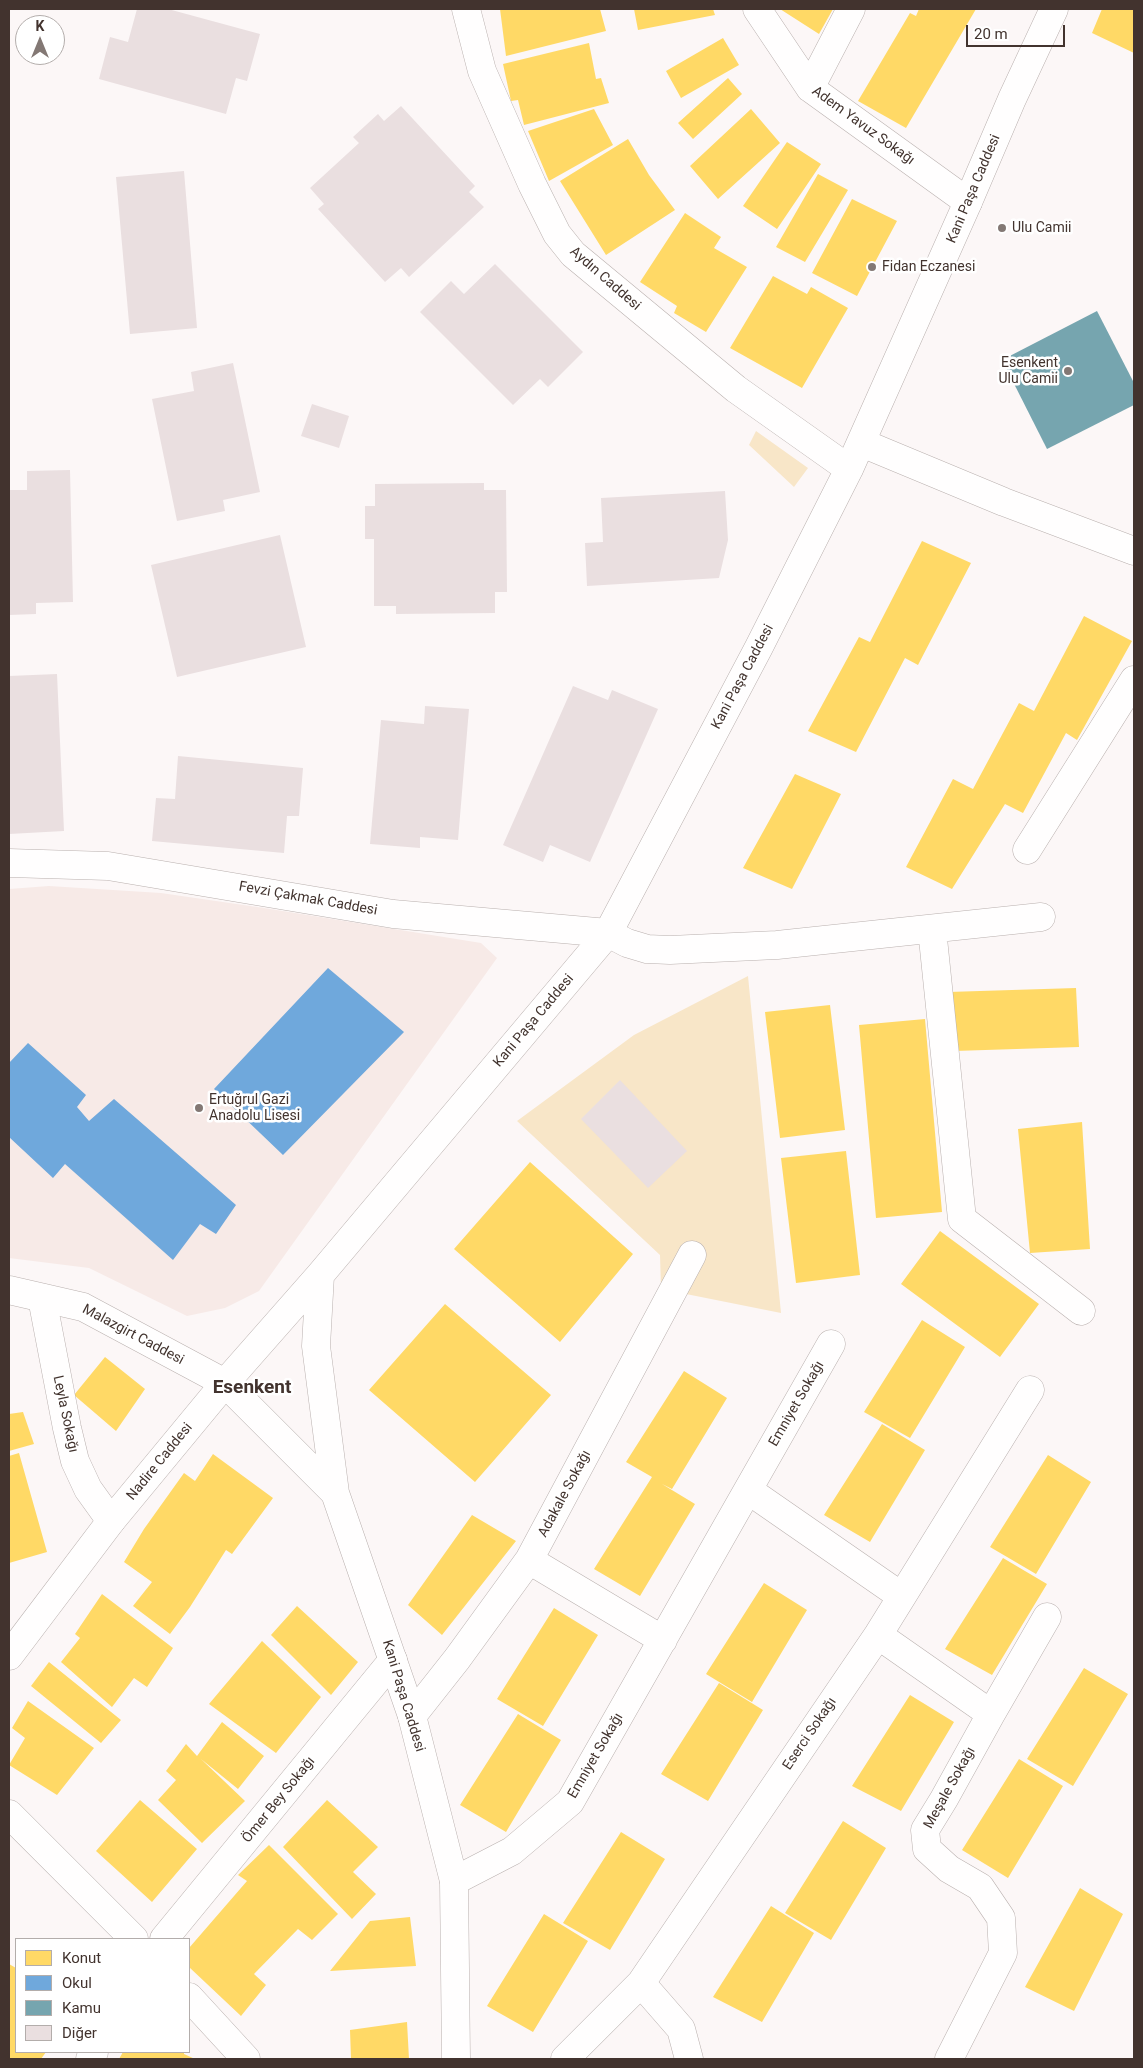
<!DOCTYPE html>
<meta charset="utf-8">
<style>
body{margin:0}
#map{position:relative;width:1143px;height:2068px;overflow:hidden;background:#fcf7f7;font-family:Roboto,sans-serif}
canvas{display:block}
.frame{position:absolute;inset:0;border:10px solid #42332e;pointer-events:none}
.legend{position:absolute;left:15px;top:1938px;width:175px;height:115px;box-sizing:border-box;background:#fff;border:1px solid #b3adab;margin:0;padding:6px 9px;list-style:none;font-size:15px;color:#42332e}
.legend li{display:flex;align-items:center;gap:10px;height:25px}
.legend b{width:25px;border:1px solid #b3adab}
.north{position:absolute;left:15px;top:15px;width:50px;height:50px;box-sizing:border-box;background:#fff;border:1px solid #b3adab;border-radius:50%;rotate:0deg;font-size:14px;font-weight:700;line-height:20px;text-align:center;color:#42332e}
.north::after{content:'';display:block;margin:auto;width:18px;height:22px;background:#837874;clip-path:polygon(50% 0,100% 100%,50% 72%,0 100%)}
.scale{position:absolute;left:966px;top:25px;width:99px;height:22px;box-sizing:border-box;border:2px solid #42332e;border-top:0;padding-left:6px;font-size:15px;line-height:18px;white-space:nowrap;color:#42332e;-webkit-text-stroke:4px #fff;paint-order:stroke}
</style>
<div id="map">
<canvas width="1143" height="2068"></canvas>
<div class="frame"></div>
<ul class="legend">
<li><b style="height:14px;background:#ffd966"></b>Konut</li>
<li><b style="height:14px;background:#6fa8dc"></b>Okul</li>
<li><b style="height:14px;background:#76a5af"></b>Kamu</li>
<li><b style="height:14px;background:#eadfe0"></b>Diğer</li>
</ul>
<div class="north">K</div>
<div class="scale">20 m</div>
</div>
<script>
const g = document.querySelector('canvas').getContext('2d');
g.lineJoin = 'round';
function fillPath(path, color) { g.fillStyle = color; g.fill(path, 'evenodd'); }
function stroke(path, color, width, dash) { g.strokeStyle = color; g.lineWidth = width; g.lineCap = dash ? 'butt' : 'round'; g.setLineDash(dash || []); g.stroke(path); }
function drawText(font, color, halo, rows, align = 'center') {
  g.font = font + ' Roboto,sans-serif'; g.lineWidth = 5; g.setLineDash([]); g.textBaseline = 'middle'; g.strokeStyle = halo; g.fillStyle = color; for (const [text, x, y, turn = 0] of rows) {
    g.save(); g.translate(x, y); g.rotate((+turn || 0) * Math.PI / 180); g.textAlign = isNaN(turn) ? turn : align; if (halo) g.strokeText(text, 0, 0); g.fillText(text, 0, 0); g.restore();
  }
}
fillPath(new Path2D(`
 M 49,886 L 161,893 L 264,908 L 481,943 L 497,958 L 259,1291 L 225,1308 L 187,1316 L 89,1268 L 9,1258 L 9,889 Z`), '#f7eae7');
fillPath(new Path2D(`
 M 756,431 L 808,468 L 794,487 L 749,445 Z
 M 748,976 L 781,1313 L 661,1289 L 660,1255 L 517,1121 L 634,1035 Z`), '#f8e6c8');
fillPath(new Path2D(`
 M 500,9 L 600,9 L 606,31 L 506,56 Z
 M 634,9 L 713,9 L 715,15 L 638,30 Z
 M 780,9 L 833,9 L 819,34 Z
 M 919,9 L 976,9 L 906,128 L 858,101 L 910,13 L 916,16 Z
 M 1102,9 L 1134,9 L 1134,53 L 1092,33 Z
 M 723,38 L 739,65 L 681,98 L 666,71 Z
 M 589,43 L 596,79 L 601,78 L 609,103 L 524,125 L 518,100 L 511,101 L 503,64 Z
 M 728,78 L 742,94 L 693,139 L 678,123 Z
 M 594,109 L 613,145 L 549,181 L 528,131 Z
 M 751,109 L 780,143 L 718,199 L 690,166 Z
 M 628,139 L 649,175 L 675,210 L 606,255 L 560,181 Z
 M 787,142 L 821,164 L 777,229 L 743,206 Z
 M 818,174 L 848,190 L 805,262 L 776,247 Z
 M 852,199 L 897,221 L 857,296 L 812,273 Z
 M 685,213 L 721,237 L 714,248 L 747,267 L 706,332 L 674,313 L 677,306 L 640,282 Z
 M 773,276 L 807,294 L 811,287 L 848,308 L 802,388 L 730,348 Z
 M 922,541 L 971,563 L 918,665 L 905,658 L 856,752 L 808,731 L 859,637 L 870,642 Z
 M 1084,616 L 1132,641 L 1077,740 L 1066,733 L 1023,813 L 1005,804 L 952,889 L 906,867 L 953,779 L 973,789 L 1019,703 L 1034,711 Z
 M 795,774 L 841,794 L 792,889 L 743,868 Z
 M 1076,988 L 1079,1047 L 954,1051 L 948,992 Z
 M 830,1005 L 845,1130 L 780,1138 L 765,1012 Z
 M 925,1019 L 942,1212 L 876,1218 L 859,1025 Z
 M 1082,1122 L 1090,1249 L 1030,1253 L 1018,1129 Z
 M 846,1151 L 860,1275 L 796,1283 L 781,1158 Z
 M 530,1162 L 633,1254 L 560,1342 L 454,1249 Z
 M 940,1231 L 1039,1304 L 1000,1357 L 901,1284 Z
 M 445,1304 L 551,1395 L 475,1482 L 369,1390 Z
 M 922,1320 L 965,1347 L 910,1438 L 864,1412 Z
 M 105,1357 L 145,1389 L 116,1431 L 74,1395 Z
 M 684,1371 L 727,1398 L 672,1489 L 662,1484 L 695,1504 L 640,1596 L 594,1569 L 652,1477 L 626,1462 Z
 M 23,1412 L 34,1444 L 9,1451 L 9,1414 Z
 M 882,1424 L 925,1450 L 870,1542 L 824,1515 Z
 M 19,1453 L 47,1552 L 9,1563 L 9,1456 Z
 M 213,1454 L 273,1498 L 232,1554 L 226,1550 L 190,1607 L 170,1634 L 133,1606 L 152,1582 L 124,1562 L 144,1529 L 184,1473 L 195,1481 Z
 M 1048,1455 L 1091,1482 L 1036,1574 L 990,1547 Z
 M 472,1515 L 516,1541 L 442,1635 L 408,1605 Z
 M 1003,1558 L 1047,1584 L 992,1675 L 945,1649 Z
 M 764,1583 L 807,1610 L 752,1702 L 706,1674 Z
 M 102,1594 L 173,1648 L 147,1687 L 134,1678 L 112,1707 L 61,1662 L 80,1638 L 75,1634 Z
 M 297,1606 L 358,1662 L 331,1695 L 271,1635 Z
 M 554,1608 L 598,1635 L 543,1726 L 497,1699 Z
 M 262,1641 L 321,1697 L 276,1753 L 209,1704 Z
 M 49,1662 L 121,1720 L 101,1743 L 31,1686 Z
 M 1084,1668 L 1128,1694 L 1073,1786 L 1027,1759 Z
 M 719,1683 L 763,1710 L 708,1801 L 661,1774 Z
 M 910,1695 L 954,1722 L 901,1811 L 852,1786 Z
 M 28,1701 L 94,1748 L 57,1795 L 9,1765 L 25,1738 L 12,1728 Z
 M 518,1714 L 561,1740 L 506,1832 L 460,1805 Z
 M 222,1722 L 264,1756 L 238,1789 L 201,1759 L 245,1801 L 202,1843 L 158,1800 L 176,1780 L 166,1771 L 186,1744 L 197,1756 Z
 M 1019,1759 L 1063,1786 L 1008,1878 L 962,1850 Z
 M 140,1800 L 197,1849 L 152,1902 L 96,1851 Z
 M 327,1800 L 378,1847 L 353,1872 L 376,1894 L 352,1919 L 283,1847 Z
 M 843,1821 L 886,1848 L 831,1940 L 785,1913 Z
 M 621,1832 L 665,1859 L 610,1950 L 563,1923 Z
 M 269,1845 L 338,1914 L 312,1940 L 298,1929 L 254,1974 L 266,1985 L 241,2016 L 189,1967 L 189,1948 L 247,1881 L 238,1875 Z
 M 1080,1888 L 1123,1914 L 1074,2011 L 1025,1987 Z
 M 771,1906 L 814,1933 L 762,2022 L 713,1997 Z
 M 544,1914 L 588,1941 L 533,2032 L 487,2006 Z
 M 410,1917 L 416,1966 L 330,1971 L 370,1921 Z
 M 9,1964 L 16,1968 L 16,2052 L 46,2052 L 41,2059 L 9,2059 Z
 M 407,2022 L 409,2059 L 351,2059 L 350,2030 Z
 M 123,2052 L 184,2052 L 184,2054 L 195,2059 L 119,2059 Z`), '#ffd966');
fillPath(new Path2D(`
 M 328,968 L 404,1032 L 283,1155 L 214,1089 Z
 M 28,1043 L 86,1095 L 77,1107 L 89,1121 L 114,1099 L 236,1205 L 216,1234 L 200,1224 L 173,1260 L 65,1164 L 53,1178 L 9,1137 L 9,1063 Z`), '#6fa8dc');
fillPath(new Path2D(`
 M 1097,311 L 1134,383 L 1134,405 L 1047,449 L 1002,360 Z`), '#76a5af');
fillPath(new Path2D(`
 M 137,9 L 168,9 L 260,34 L 247,81 L 236,78 L 226,114 L 99,79 L 110,37 L 128,42 Z
 M 401,106 L 475,186 L 469,192 L 484,207 L 409,277 L 401,268 L 385,282 L 318,209 L 324,204 L 310,188 L 359,143 L 353,137 L 378,114 L 384,121 Z
 M 184,171 L 197,328 L 130,334 L 116,177 Z
 M 495,264 L 583,352 L 548,387 L 540,379 L 513,405 L 420,312 L 451,281 L 464,294 Z
 M 233,363 L 260,492 L 223,500 L 225,511 L 177,521 L 152,399 L 194,391 L 191,372 Z
 M 312,404 L 349,416 L 339,448 L 301,436 Z
 M 70,470 L 73,602 L 36,603 L 36,614 L 9,615 L 9,490 L 27,490 L 27,471 Z
 M 484,483 L 484,490 L 506,490 L 507,592 L 495,592 L 495,613 L 396,614 L 396,606 L 374,606 L 374,539 L 365,539 L 365,506 L 375,506 L 375,484 Z
 M 725,491 L 728,540 L 719,578 L 587,586 L 585,543 L 603,542 L 601,498 Z
 M 280,535 L 306,647 L 177,677 L 151,565 Z
 M 57,674 L 64,831 L 9,834 L 9,676 Z
 M 573,686 L 608,700 L 612,690 L 658,709 L 590,862 L 550,845 L 543,862 L 503,845 Z
 M 425,706 L 469,709 L 458,840 L 420,837 L 420,848 L 370,844 L 381,720 L 424,724 Z
 M 178,756 L 303,768 L 299,816 L 287,816 L 284,853 L 152,841 L 156,798 L 175,799 Z
 M 620,1080 L 687,1151 L 648,1188 L 581,1119 Z`), '#eadfe0');
const street = new Path2D(`
 M 757,9 L 810,88 L 968,202
 M 810,88 L 851,9
 M 862,443 L 1004,502 L 1134,551
 M 1027,850 L 1134,680
 M 932,929 L 962,1219 L 1081,1311
 M 608,933 L 627,943 L 647,949 L 670,950 L 777,945 L 1041,917
 M 42,1298 L 67,1428 L 75,1461 L 88,1489 L 111,1521
 M 748,1490 L 901,1596
 M 529,1560 L 663,1640
 M 878,1635 L 991,1714 L 1047,1617
 M 412,1716 L 457,1659 L 529,1560 L 692,1255
 M 9,1814 L 134,1939
 M 454,1881 L 512,1851 L 570,1802 L 831,1344
 M 164,1939 L 393,1660
 M 641,1983 L 681,2029 L 689,2059
 M 189,1997 L 246,2059
 M 90,2059 L 94,2052
 M 565,2059 L 641,1983 L 878,1635 L 1030,1390
 M 949,2059 L 1003,1953 L 1001,1918 L 980,1887 L 949,1869 L 927,1849 L 925,1830 L 944,1799 L 991,1714`);
const secondary = new Path2D(`
 M 466,9 L 482,71 L 532,184 L 557,234 L 573,254 L 736,389 L 849,469
 M 9,863 L 108,866 L 393,914 L 608,933
 M 320,1275 L 316,1346 L 335,1493
 M 9,1290 L 83,1307 L 225,1383 L 335,1493 L 412,1716 L 454,1881 L 456,2059
 M 9,1656 L 111,1521 L 225,1383 L 320,1275 L 608,933 L 759,647 L 849,469 L 968,202 L 1012,99 L 1054,9`);
stroke(street, '#b9b0ae', 29);
stroke(secondary, '#b9b0ae', 29);
stroke(street, '#fffefe', 28);
stroke(secondary, '#fffefe', 28);
for (const [x, y, r, color] of [
 [1002,228,5,"#837874"],
 [872,267,5,"#837874"],
 [1068,371,5,"#837874"],
 [199,1108,5,"#837874"]
]) { const dot = new Path2D(); dot.arc(x, y, r, 0, 2 * Math.PI); g.fillStyle = color; g.fill(dot); stroke(dot, '#fff', 2); }
drawText('14px', '#42332e', '#fff', [
 ["Adem Yavuz Sokağı",863,126,36],
 ["Kani Paşa Caddesi",974,189,-67],
 ["Aydın Caddesi",605,279,41],
 ["Kani Paşa Caddesi",743,677,-62],
 ["Fevzi Çakmak Caddesi",308,899,10],
 ["Kani Paşa Caddesi",534,1021,-50],
 ["Malazgirt Caddesi",133,1335,28],
 ["Emniyet Sokağı",797,1404,-60],
 ["Leyla Sokağı",65,1414,78],
 ["Nadire Caddesi",160,1462,-51],
 ["Adakale Sokağı",565,1494,-62],
 ["Kani Paşa Caddesi",403,1696,73],
 ["Eserci Sokağı",810,1734,-56],
 ["Emniyet Sokağı",596,1756,-60],
 ["Meşale Sokağı",950,1788,-61],
 ["Ömer Bey Sokağı",279,1800,-51]
]);
drawText('14px', '#42332e', '#fff', [
 ["Ulu Camii",1012,228],
 ["Fidan Eczanesi",882,267],
 ["Esenkent",1058,363,"right"],
 ["Ulu Camii",1058,379,"right"],
 ["Ertuğrul Gazi",209,1100],
 ["Anadolu Lisesi",209,1116]
], 'left');
drawText('bold 19px', '#42332e', '#fff', [
 ["Esenkent",252,1388]
]);
</script>
